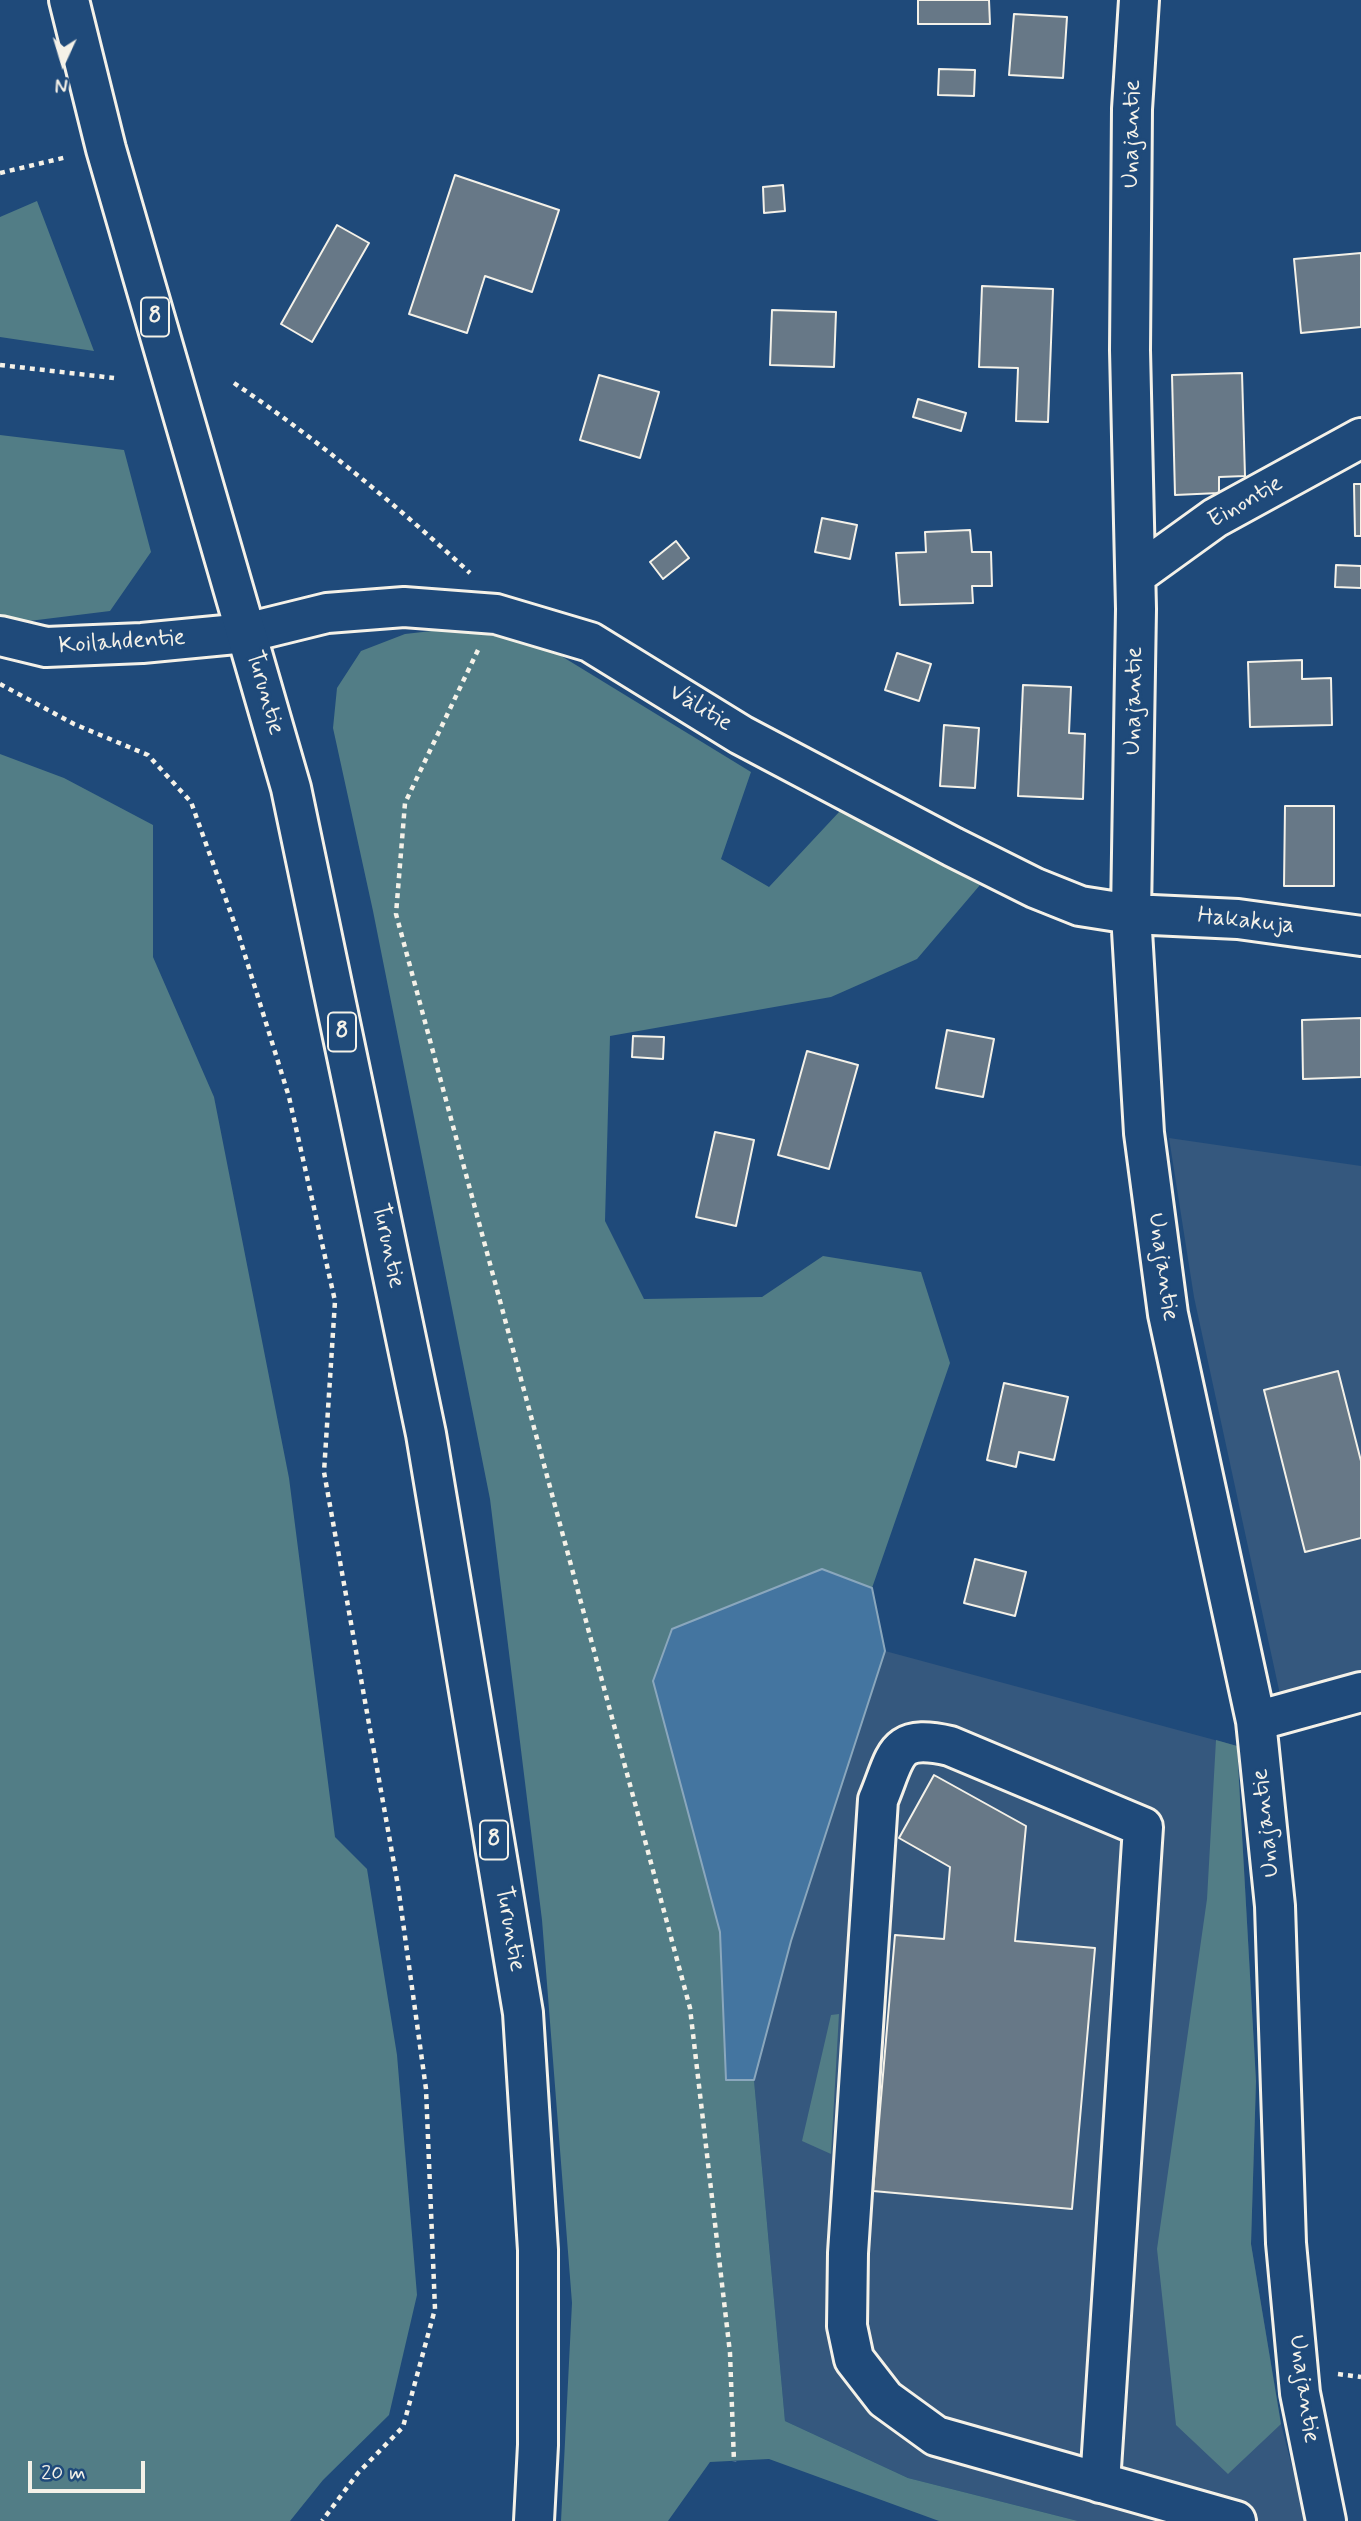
<!DOCTYPE html>
<meta charset="utf-8">
<style>
body{margin:0}
#map{position:relative;width:1361px;height:2521px;overflow:hidden;background:#1f4a7a;font-family:Mynerve,sans-serif}
canvas{display:block}
.north{position:absolute;left:28px;top:28px;width:70px;height:70px;-webkit-text-stroke:5px #1f4a7a;paint-order:stroke;rotate:184deg;font-size:19px;font-weight:700;line-height:28px;text-align:center;color:#f4f1e8}
.north::after{content:'';display:block;margin:auto;width:24px;height:32px;background:#f4f1e8;clip-path:polygon(50% 0,100% 100%,50% 72%,0 100%)}
.scale{position:absolute;left:28px;top:2461px;width:117px;height:32px;box-sizing:border-box;border:4px solid #f4f1e8;border-top:0;padding-left:9px;font-size:21px;line-height:24px;white-space:nowrap;color:#f4f1e8;-webkit-text-stroke:5px #1f4a7a;paint-order:stroke}
</style>
<div id="map">
<canvas width="1361" height="2521"></canvas>
<div class="north">N</div>
<div class="scale">20 m</div>
</div>
<script>
const g = document.querySelector('canvas').getContext('2d');
g.lineJoin = 'round';
function fillPath(path, color) { g.fillStyle = color; g.fill(path, 'evenodd'); }
function stroke(path, color, width, dash) { g.strokeStyle = color; g.lineWidth = width; g.lineCap = dash ? 'butt' : 'round'; g.setLineDash(dash || []); g.stroke(path); }
function drawText(font, color, halo, rows, align = 'center') {
  g.font = font + ' Mynerve,sans-serif'; g.lineWidth = 6; g.setLineDash([]); g.textBaseline = 'middle'; g.strokeStyle = halo; g.fillStyle = color; for (const [text, x, y, turn = 0] of rows) {
    g.save(); g.translate(x, y); g.rotate((+turn || 0) * Math.PI / 180); g.textAlign = isNaN(turn) ? turn : align; if (halo) g.strokeText(text, 0, 0); g.fillText(text, 0, 0); g.restore();
  }
}
fillPath(new Path2D(`
 M 1169,1138 L 1361,1166 L 1361,1692 L 1284,1713 L 1194,1297 Z
 M 885,1651 L 1237,1746 L 1256,2081 L 1251,2244 L 1281,2424 L 1306,2521 L 1078,2521 L 908,2478 L 785,2421 L 754,2080 L 791,1941 Z`), '#35587e');
fillPath(new Path2D(`
 M 37,201 L 94,351 L 0,337 L 0,217 Z
 M 0,435 L 124,450 L 151,552 L 110,611 L 21,622 L 0,614 Z
 M 449,629 L 540,643 L 751,772 L 721,859 L 769,887 L 840,811 L 980,885 L 917,959 L 831,997 L 610,1036 L 605,1221 L 644,1299 L 762,1297 L 823,1256 L 921,1272 L 950,1363 L 872,1588 L 822,1569 L 653,1681 L 720,1932 L 726,2080 L 754,2080 L 785,2421 L 908,2478 L 1078,2521 L 939,2521 L 769,2459 L 710,2462 L 668,2521 L 561,2521 L 572,2303 L 542,1920 L 490,1499 L 373,911 L 333,728 L 337,688 L 361,651 L 405,634 Z
 M 0,754 L 64,778 L 153,825 L 153,957 L 214,1097 L 289,1478 L 335,1837 L 367,1869 L 397,2055 L 417,2295 L 389,2415 L 323,2480 L 290,2521 L 0,2521 Z
 M 1216,1740 L 1237,1746 L 1256,2081 L 1251,2244 L 1281,2424 L 1228,2474 L 1176,2425 L 1157,2249 L 1207,1899 Z
 M 839,2014 L 831,2154 L 802,2141 L 831,2015 Z`), '#527d86');
const water = new Path2D(`
 M 822,1569 L 872,1588 L 885,1651 L 791,1941 L 754,2080 L 726,2080 L 720,1932 L 653,1681 L 672,1629 Z`);
fillPath(water, '#4475a0');
stroke(water, '#8aa7bd', 2);
const building = new Path2D(`
 M 918,0 L 989,0 L 990,24 L 918,24 Z
 M 1014,14 L 1067,17 L 1063,78 L 1009,75 Z
 M 939,69 L 975,70 L 974,96 L 938,95 Z
 M 455,175 L 559,210 L 532,292 L 485,276 L 467,333 L 409,314 Z
 M 783,185 L 785,211 L 764,213 L 763,187 Z
 M 337,225 L 369,243 L 312,342 L 281,324 Z
 M 1361,253 L 1361,327 L 1301,333 L 1294,259 Z
 M 982,286 L 1053,289 L 1048,422 L 1016,421 L 1018,368 L 979,367 Z
 M 772,310 L 836,312 L 834,367 L 770,365 Z
 M 1242,373 L 1245,476 L 1219,477 L 1219,493 L 1175,495 L 1172,375 Z
 M 599,375 L 659,392 L 640,458 L 580,440 Z
 M 918,399 L 966,413 L 961,431 L 913,417 Z
 M 1354,484 L 1361,484 L 1361,536 L 1355,536 Z
 M 822,518 L 857,525 L 850,559 L 815,552 Z
 M 970,530 L 972,552 L 991,552 L 992,586 L 972,586 L 973,603 L 900,605 L 896,553 L 926,552 L 925,532 Z
 M 676,541 L 689,558 L 663,579 L 650,562 Z
 M 1336,565 L 1361,566 L 1361,588 L 1335,587 Z
 M 897,653 L 931,664 L 919,701 L 885,690 Z
 M 1302,660 L 1302,679 L 1331,678 L 1332,725 L 1250,727 L 1248,662 Z
 M 1023,685 L 1071,687 L 1069,733 L 1085,734 L 1083,799 L 1018,796 Z
 M 944,725 L 979,728 L 975,788 L 940,786 Z
 M 1285,806 L 1334,806 L 1334,886 L 1284,886 Z
 M 1361,1018 L 1361,1077 L 1303,1079 L 1302,1020 Z
 M 947,1030 L 994,1039 L 983,1097 L 936,1088 Z
 M 633,1036 L 664,1037 L 663,1059 L 632,1057 Z
 M 807,1051 L 858,1065 L 829,1169 L 778,1155 Z
 M 715,1132 L 754,1140 L 736,1226 L 696,1217 Z
 M 1338,1371 L 1361,1461 L 1361,1538 L 1305,1552 L 1264,1390 Z
 M 1004,1383 L 1068,1397 L 1054,1460 L 1019,1452 L 1016,1467 L 987,1460 Z
 M 975,1559 L 1026,1572 L 1015,1616 L 964,1603 Z
 M 934,1775 L 1026,1826 L 1015,1941 L 1095,1948 L 1072,2209 L 873,2191 L 895,1935 L 944,1939 L 950,1867 L 899,1838 Z`);
fillPath(building, '#677887');
stroke(building, '#f4f1e8', 2);
const minor = new Path2D(`
 M 1139,0 L 1132,109 L 1130,350 L 1136,609 L 1131,914 L 1144,1133 L 1168,1314 L 1256,1721 L 1275,1906 L 1286,2243 L 1300,2393 L 1326,2521
 M 1136,575 L 1215,518 L 1361,438
 M 0,636 L 46,647 L 142,643 L 246,633 L 327,613 L 404,607 L 496,614 L 590,642 L 741,735 L 953,847 L 1035,888 L 1080,906 L 1131,914 L 1238,919 L 1361,936
 M 1256,1721 L 1361,1692
 M 1100,2483 L 1143,1827 L 950,1746 C 893,1733 897,1755 878,1800 L 848,2253 L 847,2326 L 854,2359 L 885,2399 L 936,2436 L 1236,2521`);
const highway = new Path2D(`
 M 69,0 L 106,149 L 291,788 L 426,1434 L 523,2013 L 538,2250 L 538,2445 L 534,2521`);
stroke(minor, '#f4f1e8', 44);
stroke(highway, '#f4f1e8', 44);
stroke(new Path2D(`
 M 0,173 L 67,157
 M 0,365 L 114,378
 M 234,383 C 317,439 396,505 470,573
 M 478,650 L 405,803 L 396,914 L 690,2008 L 730,2353 L 734,2462
 M 0,684 L 74,724 L 148,755 L 191,802 L 239,936 L 289,1097 L 335,1301 L 324,1472 L 398,1886 L 426,2089 L 435,2309 L 403,2427 L 358,2473 L 322,2521
 M 1338,2374 L 1361,2377`), '#f4f1e8', 4.5, [5, 5]);
stroke(minor, '#1f4a7a', 38);
stroke(highway, '#1f4a7a', 38);
for (const [x, y, w] of [
 [155,317,28],
 [342,1032,28],
 [494,1840,28]
]) { const box = new Path2D(); box.roundRect(x - w / 2, y - 19.5, w, 39, 5); g.fillStyle = '#1f4a7a'; g.fill(box); stroke(box, '#f4f1e8', 2); }
drawText('bold 23px', '#f4f1e8', null, [
 ["8",155,317],
 ["8",342,1032],
 ["8",494,1840]
]);
drawText('24px', '#f4f1e8', '#1f4a7a', [
 ["Unajantie",1133,134,-89],
 ["Einontie",1246,503,-30],
 ["Koilahdentie",122,643,-4],
 ["Turuntie",264,693,74],
 ["Unajantie",1135,701,-89],
 ["Välitie",700,709,31],
 ["Hakakuja",1246,922,6],
 ["Turuntie",387,1246,78],
 ["Unajantie",1162,1267,82],
 ["Unajantie",1267,1823,-96],
 ["Turuntie",509,1929,80],
 ["Unajantie",1303,2389,82]
]);
</script>
